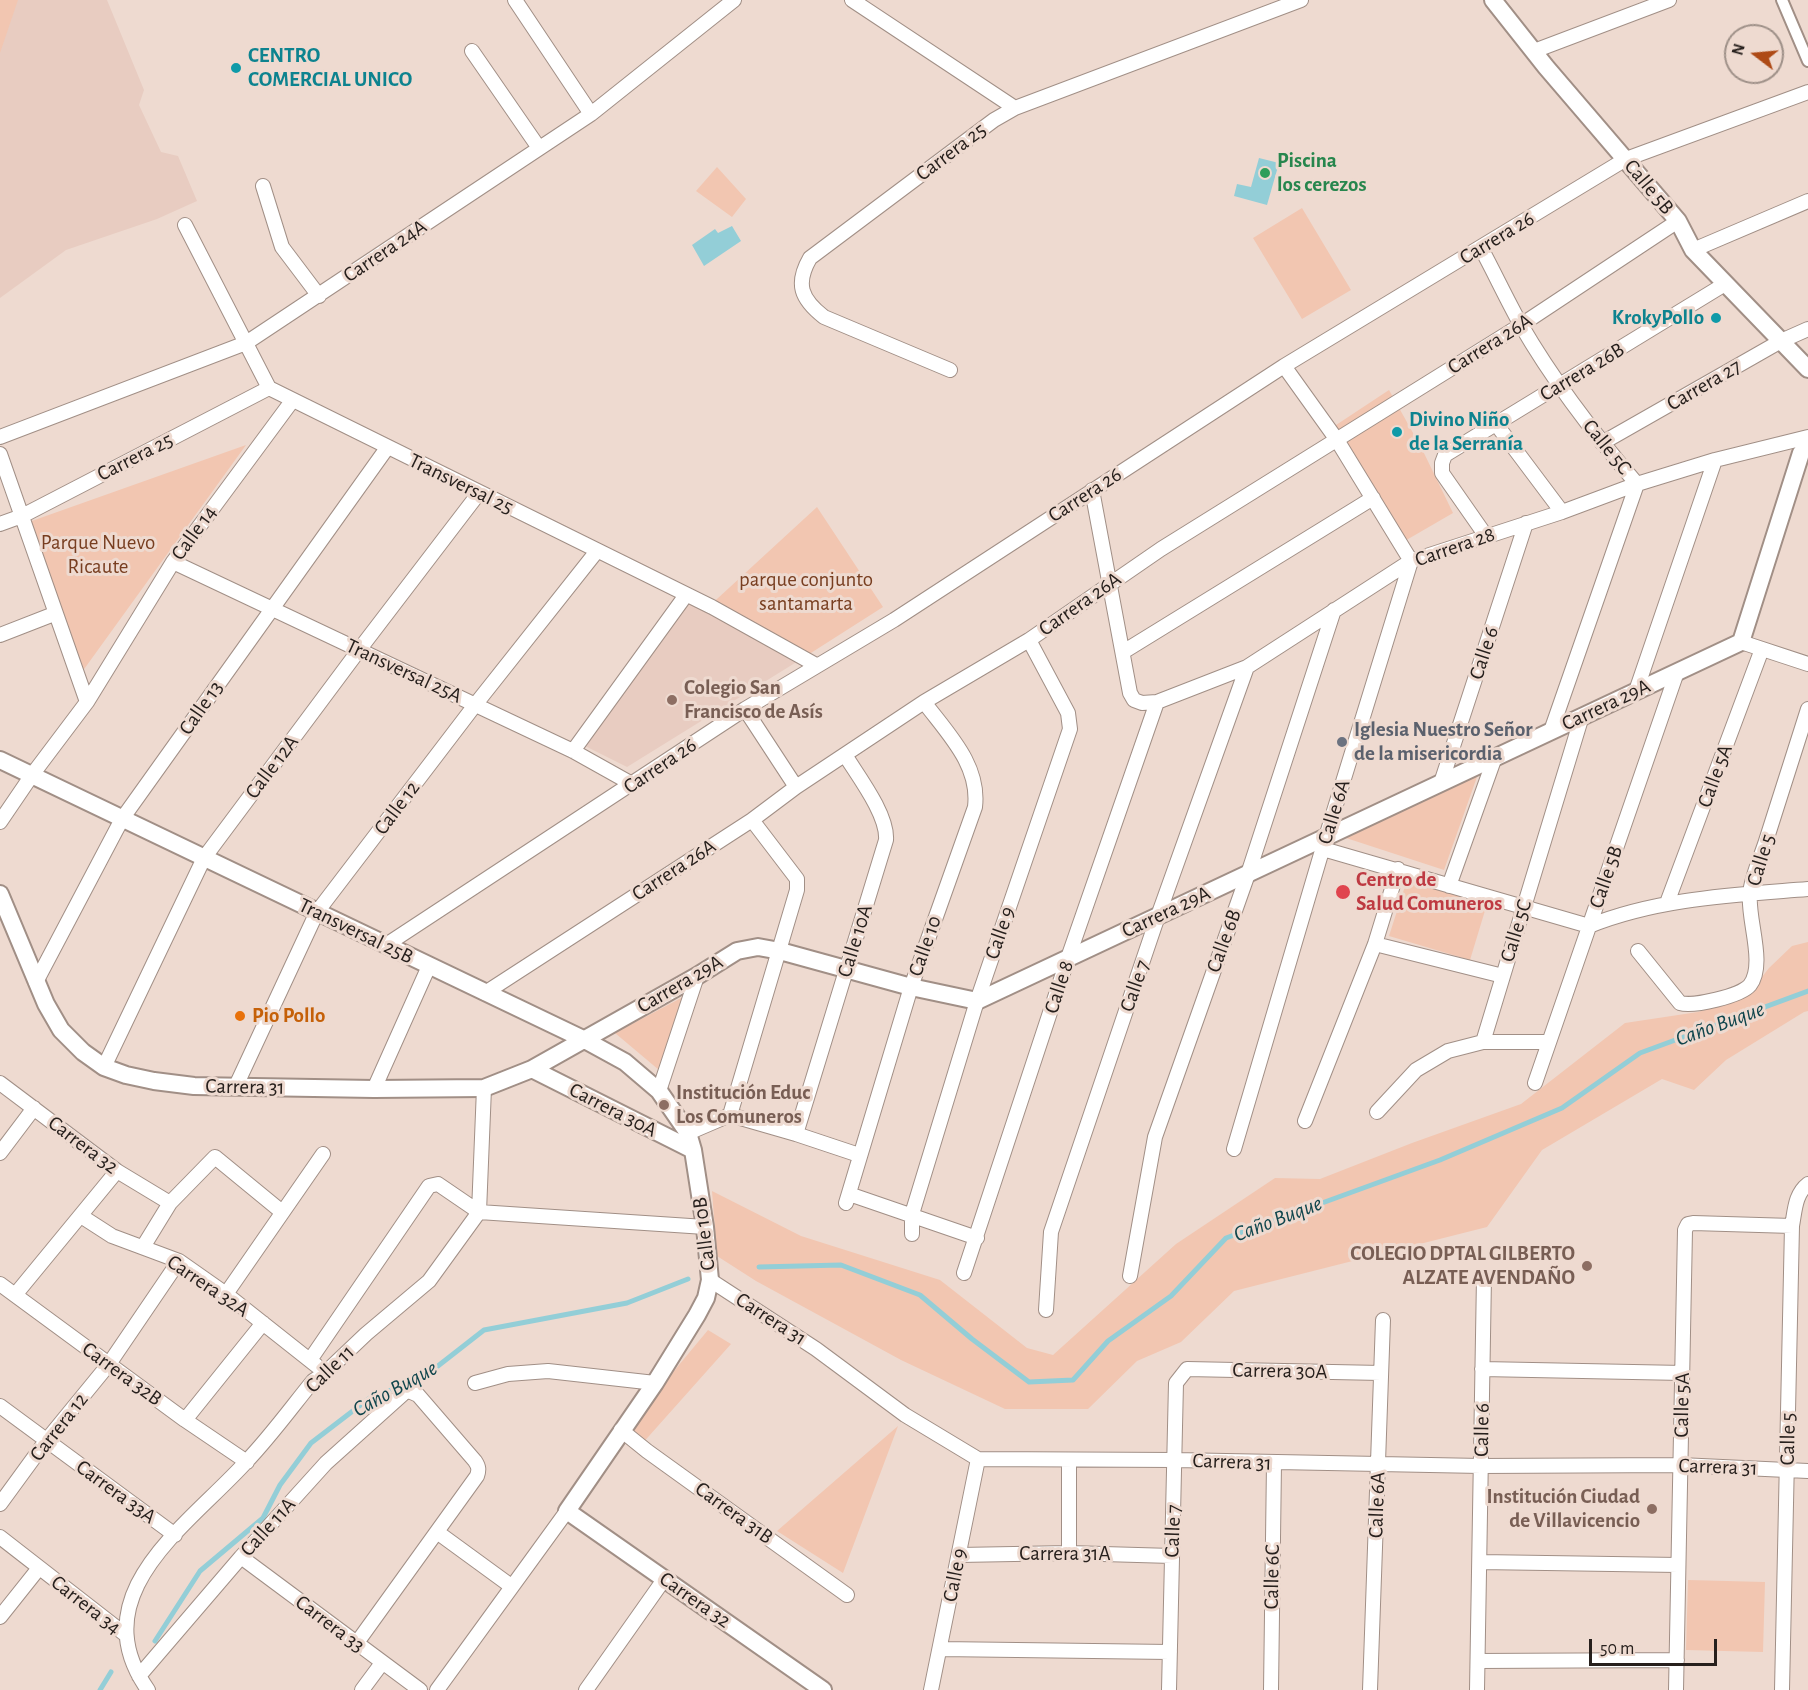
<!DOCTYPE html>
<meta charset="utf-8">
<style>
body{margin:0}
#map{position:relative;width:1808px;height:1690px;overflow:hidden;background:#eedad0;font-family:"Alegreya Sans",sans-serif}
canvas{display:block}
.north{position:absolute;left:1724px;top:24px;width:60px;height:60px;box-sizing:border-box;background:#eedad0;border:2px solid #9e9088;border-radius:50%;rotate:286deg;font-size:16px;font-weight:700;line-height:24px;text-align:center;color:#27201d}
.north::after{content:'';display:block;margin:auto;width:21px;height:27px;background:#ae4a16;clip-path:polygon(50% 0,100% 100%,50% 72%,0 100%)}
.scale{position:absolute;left:1589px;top:1639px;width:128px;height:27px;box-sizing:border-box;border:3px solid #27201d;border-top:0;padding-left:8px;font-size:18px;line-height:21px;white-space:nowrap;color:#27201d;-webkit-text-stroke:4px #eedad0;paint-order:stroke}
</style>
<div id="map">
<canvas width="1808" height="1690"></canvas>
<div class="north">N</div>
<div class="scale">50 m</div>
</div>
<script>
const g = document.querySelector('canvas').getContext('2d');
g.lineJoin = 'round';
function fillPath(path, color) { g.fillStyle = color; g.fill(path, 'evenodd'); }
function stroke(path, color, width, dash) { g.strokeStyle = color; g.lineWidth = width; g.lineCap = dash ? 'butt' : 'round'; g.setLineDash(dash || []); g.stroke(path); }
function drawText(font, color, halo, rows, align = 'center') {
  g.font = font + ' "Alegreya Sans",sans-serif'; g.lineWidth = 6; g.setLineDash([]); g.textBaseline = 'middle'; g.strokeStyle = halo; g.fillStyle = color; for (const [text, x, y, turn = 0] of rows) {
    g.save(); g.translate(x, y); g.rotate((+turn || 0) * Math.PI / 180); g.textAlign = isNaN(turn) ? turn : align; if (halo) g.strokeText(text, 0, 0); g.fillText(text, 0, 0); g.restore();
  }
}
fillPath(new Path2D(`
 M 0,0 L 107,0 L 144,90 L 139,105 L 161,152 L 178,156 L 197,201 L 157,219 L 66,250 L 0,298 Z
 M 683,599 L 803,658 L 627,767 L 577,742 Z`), '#e8ccc1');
fillPath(new Path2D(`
 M 0,0 L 18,0 L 0,53 Z
 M 717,167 L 746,199 L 732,217 L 696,191 Z
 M 1302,208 L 1351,290 L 1302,319 L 1253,238 Z
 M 1389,390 L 1422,449 L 1453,513 L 1403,542 L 1327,431 Z
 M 246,445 L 82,672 L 29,522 Z
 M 817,507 L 883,607 L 803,658 L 705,610 Z
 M 1478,774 L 1444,870 L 1343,837 Z
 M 1407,880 L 1487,904 L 1470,960 L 1389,936 Z
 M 1808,942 L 1808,1011 L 1804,1012 L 1726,1060 L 1694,1090 L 1662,1079 L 1542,1150 L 1487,1227 L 1234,1291 L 1181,1342 L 1137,1361 L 1088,1409 L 1005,1409 L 901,1360 L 756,1281 L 717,1256 L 712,1191 L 801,1236 L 940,1280 L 1027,1348 L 1053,1355 L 1176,1244 L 1275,1178 L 1320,1179 L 1412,1143 L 1521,1104 L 1625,1023 L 1698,1012 L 1747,996 L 1769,968 L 1792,946 Z
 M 683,997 L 659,1070 L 615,1033 Z
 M 708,1330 L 731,1344 L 641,1445 L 625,1430 Z
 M 898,1426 L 843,1573 L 777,1531 Z
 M 1688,1580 L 1765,1582 L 1763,1652 L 1686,1650 Z`), '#f2c6b1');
fillPath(new Path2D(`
 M 1259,158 L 1279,163 L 1267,205 L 1234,196 L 1237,184 L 1251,187 Z
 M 732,226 L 741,241 L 704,266 L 692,245 L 715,229 L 718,233 Z`), '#93ced7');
stroke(new Path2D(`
 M 759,1267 L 841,1265 L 920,1295 L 972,1339 L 1029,1382 L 1073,1380 L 1108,1341 L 1171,1296 L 1226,1238 L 1440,1160 L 1562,1108 L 1640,1053 L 1808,991
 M 155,1641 L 200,1571 L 263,1518 L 280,1485 L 311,1443 L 371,1397 L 420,1380 L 484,1330 L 627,1303 L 688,1279
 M 100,1690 L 111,1672`), '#93ced7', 5);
const pedestrian = new Path2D(`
 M 1782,0 L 1808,61`);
const minor = new Path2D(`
 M 515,0 L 591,114
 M 852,0 L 1015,108
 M 472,51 L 539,148
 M 1534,51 L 1669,0
 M 263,186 L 282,247 L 319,296
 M 185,225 L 269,388 L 712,607 L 816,665
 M 1481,248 C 1495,274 1507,300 1521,325 C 1554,382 1594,434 1637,484 L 1551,731
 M 1693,250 L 1808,201
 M 950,370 L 824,317 C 801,299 795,284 810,258 L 994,120 L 1015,108 L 1301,0
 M 1496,424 L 1562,512
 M 0,437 L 246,343 L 591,114 L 734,0
 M 1602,443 L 1781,341 L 1808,329
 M 0,454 L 87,702
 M 1092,490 L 1130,693 L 1134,700 L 1142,703 L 1157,702 L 1247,667 L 1411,561 L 1562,512 L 1637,484 L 1715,460 L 1808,437
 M 0,524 L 22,516 L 269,388
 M 1486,536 L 1442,473 L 1442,463 L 1445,455 L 1725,284
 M 173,562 L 573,751 L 632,784
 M 0,635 L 54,614
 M 1741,642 L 1808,664
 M 1123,652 L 1373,498
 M 1636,691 L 1715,460
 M 745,709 L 796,787
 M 573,751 L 686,595
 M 1441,783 L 1526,523
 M 0,822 L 32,775 L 87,702 L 173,562 L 292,401
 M 1323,849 L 1589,926 C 1658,898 1735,895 1808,889
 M 1449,886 L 1495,757
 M 1667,903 L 1762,649
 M 1375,944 L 1503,976
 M 386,945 L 745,709 L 894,620 L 1284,366 L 1626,159 L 1808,92
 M 1638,951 L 1680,1003 C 1693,1007 1741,996 1750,985 C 1766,964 1747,918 1750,894 C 1751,878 1761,857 1766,841 C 1780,797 1794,753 1808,709
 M 36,982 L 122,819 L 387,448
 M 485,993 L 752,820 L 796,787 L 924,702 L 1029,640 L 1161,549 L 1521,325 L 1678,221
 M 1483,1042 L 1582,716
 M 104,1067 L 204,858 L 359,650 L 479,493
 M 0,1083 L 117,1171 L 170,1203
 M 1535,1083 L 1677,672
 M 235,1088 L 317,912 L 475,705 L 597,551
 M 374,1089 L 429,966
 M 659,1091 L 697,976
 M 1377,1112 L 1416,1070 L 1448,1051 L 1483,1042 L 1549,1042
 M 730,1115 L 796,1134 L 859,1155
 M 1305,1121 L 1375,944 L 1398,869
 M 688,1133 L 730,1115 L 797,890 L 797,879 L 752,820
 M 796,1134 L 886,840 C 888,815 858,776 845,755
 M 1234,1149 L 1326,837 L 1411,561 L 1337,440 L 1284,366
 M 0,1153 L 34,1108
 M 849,1194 L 977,1238
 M 846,1203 L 911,987 L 975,807 C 980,765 948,734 924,702
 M 81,1216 L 112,1236 L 179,1261 L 226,1294 L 317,1366
 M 912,1234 L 912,1214 L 977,1001 L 1070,729 L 1068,713 L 1029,640
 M 143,1247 L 170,1203 L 215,1157 L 282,1212
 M 964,1273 L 1068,958 L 1157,702
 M 1130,1276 L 1155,1137 L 1248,874 L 1334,610
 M 710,1280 L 816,1349 L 905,1415 L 978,1459 L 1175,1460 L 1481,1466 L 1680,1465 L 1808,1471
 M 0,1284 L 185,1420 L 247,1462
 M 226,1294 L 323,1154
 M 15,1295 L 117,1171
 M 1046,1310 L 1051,1232 L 1158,916 L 1247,667
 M 310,1360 L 429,1186 L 438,1184 L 479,1212 L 705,1227
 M 1482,1369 L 1683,1373
 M 475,1383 L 508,1374 L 548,1371 L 655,1383
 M 0,1406 L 175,1535
 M 185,1420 L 263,1323
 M 621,1430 L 647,1451 L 847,1595
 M 0,1504 L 46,1441 L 109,1364 L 179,1261
 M 437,1532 L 511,1586
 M 0,1537 L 126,1635
 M 1069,1553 L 1069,1461
 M 959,1555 L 1069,1553 L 1172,1556
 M 241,1557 L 420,1690
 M 1480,1562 L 1678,1565
 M 0,1617 L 39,1568
 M 940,1649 L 1170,1652
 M 1478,1661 L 1677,1660
 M 139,1676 L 241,1557 L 326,1463 L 404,1393 L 409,1391 L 418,1395 L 475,1461 C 479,1467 479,1470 477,1476 L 356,1644
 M 148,1690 C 80,1594 189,1525 246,1462 C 270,1437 291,1408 313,1381 L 325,1373 L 366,1334 L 429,1281 L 479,1212 L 484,1088
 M 362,1690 L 382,1663
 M 437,1690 L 567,1511
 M 586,1690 L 665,1578
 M 931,1690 L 978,1459
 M 1169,1690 L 1176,1383 L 1187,1369 L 1381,1373
 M 1271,1690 L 1274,1463
 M 1370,1690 L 1383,1320
 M 1477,1690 L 1484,1277
 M 1676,1690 L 1685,1230 L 1688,1224 L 1693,1223 L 1792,1226
 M 1782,1690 L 1792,1226 C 1795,1210 1795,1194 1808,1184`);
const tertiary = new Path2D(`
 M 1493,0 L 1546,67 L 1678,221 L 1693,250 L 1808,369
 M 0,760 L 583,1039 L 625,1062 L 659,1091 L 688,1133 L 693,1150 L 705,1227 L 710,1280 L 706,1298 L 697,1315 L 655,1383 L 567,1511 L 823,1690
 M 0,894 L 46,1004 L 61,1030 L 83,1052 L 104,1067 L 126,1075 L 154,1081 L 194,1086 L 374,1089 L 484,1088 L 532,1069 L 697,976 L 737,951 L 758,947 L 780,951 L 911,987 L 977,1001 L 1741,642 L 1801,453 L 1808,443
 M 532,1069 L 693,1150`);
stroke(pedestrian, '#a18f86', 14);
stroke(minor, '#a18f86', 16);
stroke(tertiary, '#a18f86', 20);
stroke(pedestrian, '#fff', 10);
stroke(minor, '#fff', 14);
stroke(tertiary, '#fff', 16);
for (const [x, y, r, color] of [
 [236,68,6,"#0f9aa8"],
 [1265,173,6,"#2e9e5b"],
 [1716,318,6,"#0f9aa8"],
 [1397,432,6,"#0f9aa8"],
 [672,700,6,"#8d6e63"],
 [1342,742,6,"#6b7280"],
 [1343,892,8,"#e0444e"],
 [240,1016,6,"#e8710a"],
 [664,1105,6,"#8d6e63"],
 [1587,1266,6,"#8d6e63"],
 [1652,1509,6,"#8d6e63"]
]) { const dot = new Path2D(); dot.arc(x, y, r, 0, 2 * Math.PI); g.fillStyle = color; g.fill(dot); stroke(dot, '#eedad0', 2); }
drawText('bold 21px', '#0d838f', '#eedad0', [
 ["CENTRO",248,56],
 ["COMERCIAL UNICO",248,80],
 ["KrokyPollo",1704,318,"right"],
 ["Divino Niño",1409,420],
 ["de la Serranía",1409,444]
], 'left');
drawText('21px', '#27201d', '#eedad0', [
 ["Carrera 25",951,152,-37],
 ["Calle 5B",1649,187,50],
 ["Carrera 26",1497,238,-31],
 ["Carrera 24A",385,251,-34],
 ["Carrera 26A",1490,344,-32],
 ["Carrera 26B",1582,372,-31],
 ["Carrera 27",1704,385,-30],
 ["Calle 5C",1607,447,51],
 ["Carrera 25",135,457,-27],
 ["Transversal 25",461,484,26],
 ["Carrera 26",1085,495,-33],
 ["Calle 14",194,533,-54],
 ["Carrera 28",1455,547,-19],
 ["Carrera 26A",1080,604,-35],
 ["Calle 6",1484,653,-72],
 ["Transversal 25A",404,671,25],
 ["Carrera 29A",1606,705,-25],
 ["Calle 13",201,708,-55],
 ["Carrera 26",660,766,-34],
 ["Calle 12A",272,767,-53],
 ["Calle 5A",1715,776,-70],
 ["Calle 12",397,808,-53],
 ["Calle 6A",1334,812,-73],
 ["Calle 5",1761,860,-73],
 ["Carrera 26A",674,870,-33],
 ["Calle 5B",1606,877,-71],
 ["Carrera 29A",1166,912,-25],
 ["Transversal 25B",356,931,26],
 ["Calle 5C",1516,931,-73],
 ["Calle 9",1000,933,-71],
 ["Calle 10A",855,941,-73],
 ["Calle 6B",1224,941,-70],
 ["Calle 10",925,946,-71],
 ["Carrera 29A",680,984,-30],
 ["Calle 7",1135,986,-71],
 ["Calle 8",1059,987,-72],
 ["Carrera 31",245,1087,1],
 ["Carrera 30A",613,1110,27],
 ["Carrera 32",83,1145,37],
 ["Calle 10B",704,1234,-97],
 ["Carrera 32A",208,1286,34],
 ["Carrera 31",771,1319,33],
 ["Calle 11",330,1369,-44],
 ["Carrera 30A",1280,1371,1],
 ["Carrera 32B",122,1374,36],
 ["Calle 5A",1682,1405,-89],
 ["Carrera 12",59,1427,-52],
 ["Calle 6",1482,1430,-89],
 ["Calle 5",1788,1439,-89],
 ["Carrera 31",1232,1462,2],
 ["Carrera 31",1718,1467,2],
 ["Carrera 33A",116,1492,36],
 ["Calle 6A",1377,1505,-88],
 ["Carrera 31B",734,1513,36],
 ["Calle 11A",268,1527,-48],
 ["Calle 7",1173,1531,-88],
 ["Carrera 31A",1065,1554],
 ["Calle 9",955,1575,-79],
 ["Calle 6C",1272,1577,-89],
 ["Carrera 32",695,1600,35],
 ["Carrera 34",86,1605,38],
 ["Carrera 33",330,1624,37]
]);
drawText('bold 21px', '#27864d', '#eedad0', [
 ["Piscina",1277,161],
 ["los cerezos",1277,185]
], 'left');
drawText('21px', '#783e20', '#eedad0', [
 ["Parque Nuevo",98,543],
 ["Ricaute",98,567],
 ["parque conjunto",806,580],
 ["santamarta",806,604]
]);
drawText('bold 21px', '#785e54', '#eedad0', [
 ["Colegio San",684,688],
 ["Francisco de Asís",684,712],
 ["Institución Educ",676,1093],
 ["Los Comuneros",676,1117],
 ["COLEGIO DPTAL GILBERTO",1575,1254,"right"],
 ["ALZATE AVENDAÑO",1575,1278,"right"],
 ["Institución Ciudad",1640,1497,"right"],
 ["de Villavicencio",1640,1521,"right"]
], 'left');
drawText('bold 21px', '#5b616d', '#eedad0', [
 ["Iglesia Nuestro Señor",1354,730],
 ["de la misericordia",1354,754]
], 'left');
drawText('bold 21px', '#be3a42', '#eedad0', [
 ["Centro de",1356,880],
 ["Salud Comuneros",1356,904]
], 'left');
drawText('bold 21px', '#c56008', '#eedad0', [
 ["Pio Pollo",252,1016]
], 'left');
drawText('italic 22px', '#0f454c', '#eedad0', [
 ["Caño Buque",1720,1024,-20],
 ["Caño Buque",1278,1219,-21],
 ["Caño Buque",395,1389,-29]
]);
</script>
